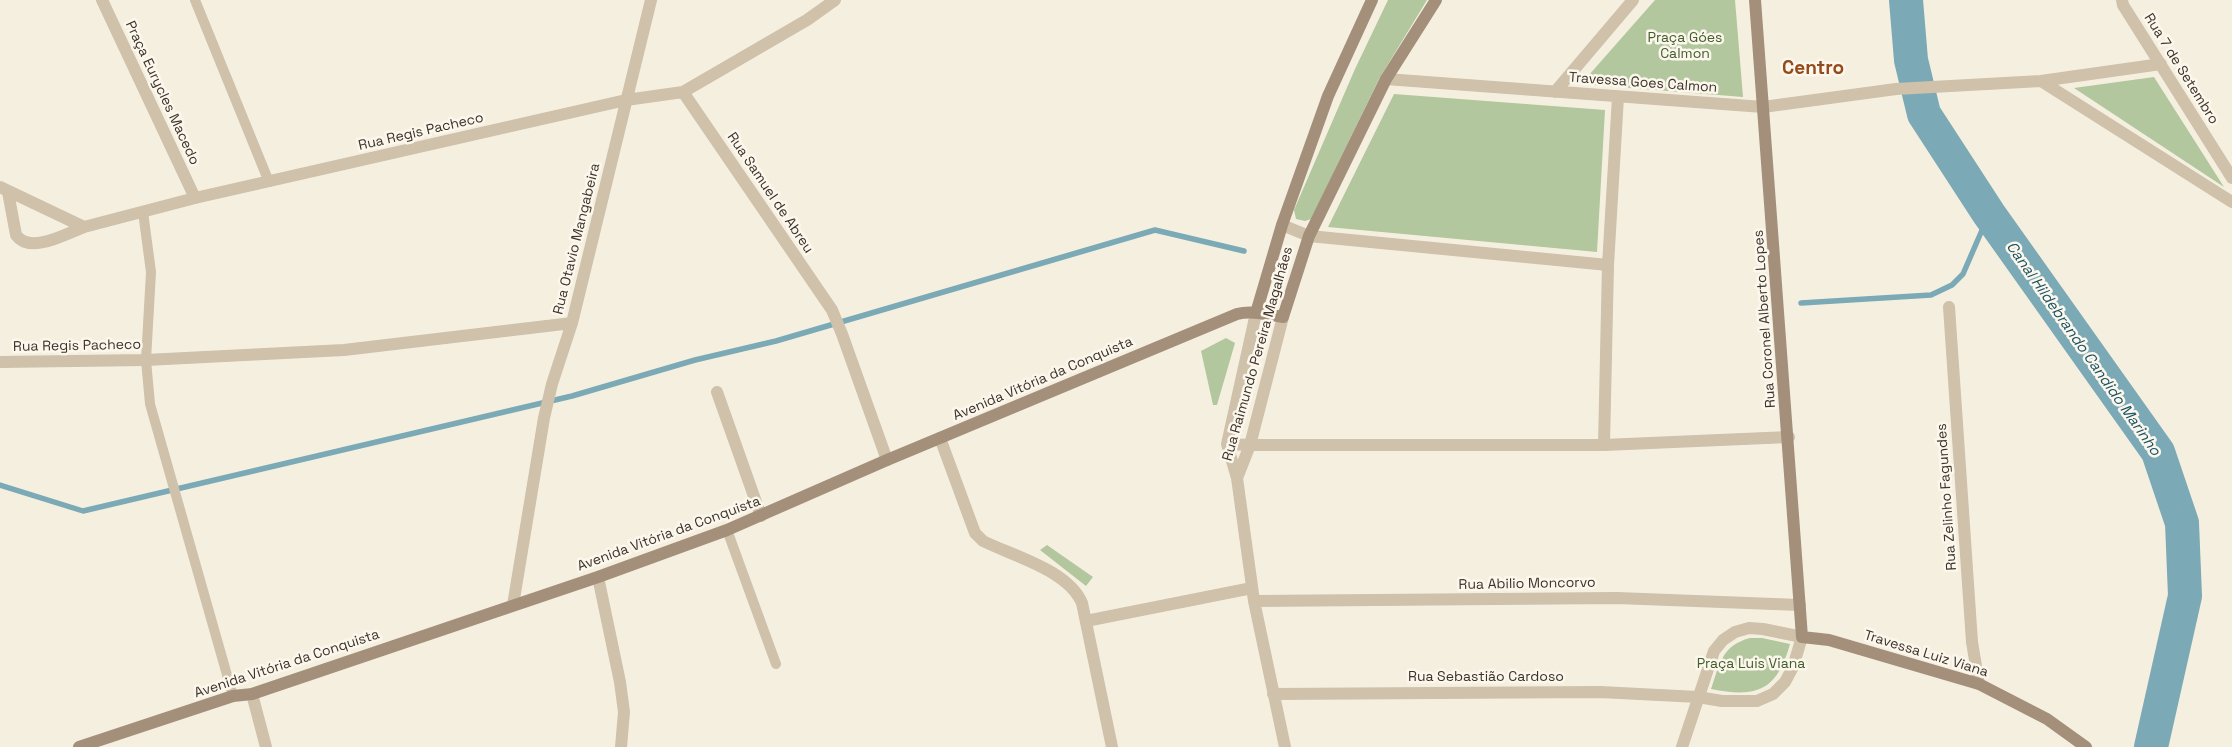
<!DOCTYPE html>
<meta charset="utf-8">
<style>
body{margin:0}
canvas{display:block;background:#f5efe0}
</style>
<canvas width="2232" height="747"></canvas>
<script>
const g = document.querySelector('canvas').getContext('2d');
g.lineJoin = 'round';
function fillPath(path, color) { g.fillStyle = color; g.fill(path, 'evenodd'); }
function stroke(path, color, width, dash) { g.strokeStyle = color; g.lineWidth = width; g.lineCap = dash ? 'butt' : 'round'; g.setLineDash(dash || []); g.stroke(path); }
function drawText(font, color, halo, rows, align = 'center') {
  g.font = font + ' "Space Grotesk",sans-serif'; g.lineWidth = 5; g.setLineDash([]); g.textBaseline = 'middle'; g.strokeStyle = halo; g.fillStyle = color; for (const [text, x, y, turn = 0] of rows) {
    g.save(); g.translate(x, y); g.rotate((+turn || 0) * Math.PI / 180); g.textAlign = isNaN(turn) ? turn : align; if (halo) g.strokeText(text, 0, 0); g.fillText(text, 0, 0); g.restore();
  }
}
fillPath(new Path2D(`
 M 1388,0 L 1427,0 L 1379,79 L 1311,219 L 1305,221 L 1296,219 L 1294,210 L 1355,69 Z
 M 1655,0 L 1735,0 L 1743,97 L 1581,84 Z
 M 2154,77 L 2224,187 L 2074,88 Z
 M 1394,94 L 1605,110 L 1597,252 L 1328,227 Z
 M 1226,338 L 1235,343 L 1217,405 L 1213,405 L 1201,351 Z
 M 1047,545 L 1093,577 L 1086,586 L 1040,550 Z
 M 1750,638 L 1762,638 L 1790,644 C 1777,691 1757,698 1711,689 C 1720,664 1721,646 1750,638 Z`), '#b2c79d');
stroke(new Path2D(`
 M 1801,303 L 1931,295 L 1952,285 L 1963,274 L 1989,214
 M 0,485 L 83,511 L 572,396 L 695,360 L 776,341 L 1155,230 L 1244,251`), '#7baab6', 5.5);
stroke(new Path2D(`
 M 1906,0 L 1911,60 L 1924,114 L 1989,214 L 2158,452 L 2182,523 L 2185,596 L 2151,747`), '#7baab6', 34);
stroke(new Path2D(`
 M 195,0 L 269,182
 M 143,212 L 151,272 L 146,360 L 150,404 L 233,696
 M 727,530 L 776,664`), '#cfc1aa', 10);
stroke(new Path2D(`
 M 102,0 L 195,198
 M 2122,0 L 2123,5 L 2232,178
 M 1386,79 L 1763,107 L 1896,89 L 2041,81 L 2161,64
 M 2041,81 L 2232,202
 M 683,92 L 832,310 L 842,334 L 887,460
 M 1555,92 L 1633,0
 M 0,187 L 84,227 L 195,198 L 626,100 L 683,92 L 807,20 L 835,0
 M 8,192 L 16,235 C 30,255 67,233 84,227
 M 1282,225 L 1309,236 L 1608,265 L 1618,97
 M 1949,307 L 1972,642 L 1979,684
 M 1256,313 L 1227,444 L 1237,478 L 1254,601 L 1285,747
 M 0,362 L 146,360 L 344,350 L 572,323
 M 717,392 L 761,516
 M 940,438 L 975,533 L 983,541 C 1013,556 1068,570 1082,603 L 1112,747
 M 1227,444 L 1250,445 L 1604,445 L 1789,437
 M 1604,445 L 1608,265
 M 1237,478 L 1250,445 L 1283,317
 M 598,577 L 620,682 L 624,712 L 621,747
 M 1254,601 L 1617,598 L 1800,605
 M 513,605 L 544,418 L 552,384 L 572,323 L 651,0
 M 1086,621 L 1252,588
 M 252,694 L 266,747
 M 1273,694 L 1600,692 L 1698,697 L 1722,701 L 1757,701 L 1773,694 L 1785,682 L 1793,667 L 1802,637 L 1763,629 L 1749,628 L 1735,632 L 1723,640 L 1714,651 L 1682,747`), '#cfc1aa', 12);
stroke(new Path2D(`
 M 1755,0 L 1802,637 L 1829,640 L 1979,684 L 2047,719 L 2086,747
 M 1256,313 L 1282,225 L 1328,96 L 1372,0
 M 79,747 L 233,696 L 252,694 L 598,577 L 727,530 L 887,460 L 1237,314 C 1252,310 1268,315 1283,317 L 1309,236 L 1386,79 L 1436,0`), '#a4907a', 12);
drawText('14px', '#435d2b', '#fcf7ed', [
 ["Praça Góes",1685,38],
 ["Calmon",1685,54],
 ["Praça Luis Viana",1751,664]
]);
drawText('14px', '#3c322a', '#fcf7ed', [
 ["Rua 7 de Setembro",2181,69,58],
 ["Travessa Goes Calmon",1643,83,4],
 ["Praça Eurycles Macedo",162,93,65],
 ["Rua Regis Pacheco",421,132,-13],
 ["Rua Samuel de Abreu",770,193,56],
 ["Rua Otavio Mangabeira",577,239,-76],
 ["Rua Coronel Alberto Lopes",1765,319,-94],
 ["Rua Regis Pacheco",77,346,-1],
 ["Rua Raimundo Pereira Magalhães",1258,354,-74],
 ["Avenida Vitória da Conquista",1043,379,-23],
 ["Rua Zelinho Fagundes",1947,497,-94],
 ["Avenida Vitória da Conquista",669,534,-20],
 ["Rua Abilio Moncorvo",1527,584,-1],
 ["Travessa Luiz Viana",1926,654,17],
 ["Avenida Vitória da Conquista",287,664,-18],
 ["Rua Sebastião Cardoso",1486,677]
]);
drawText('italic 15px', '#1a5263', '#fcf7ed', [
 ["Canal Hildebrando Candido Marinho",2083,349,55]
]);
drawText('bold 19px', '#944a1a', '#fcf7ed', [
 ["Centro",1813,69]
]);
</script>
